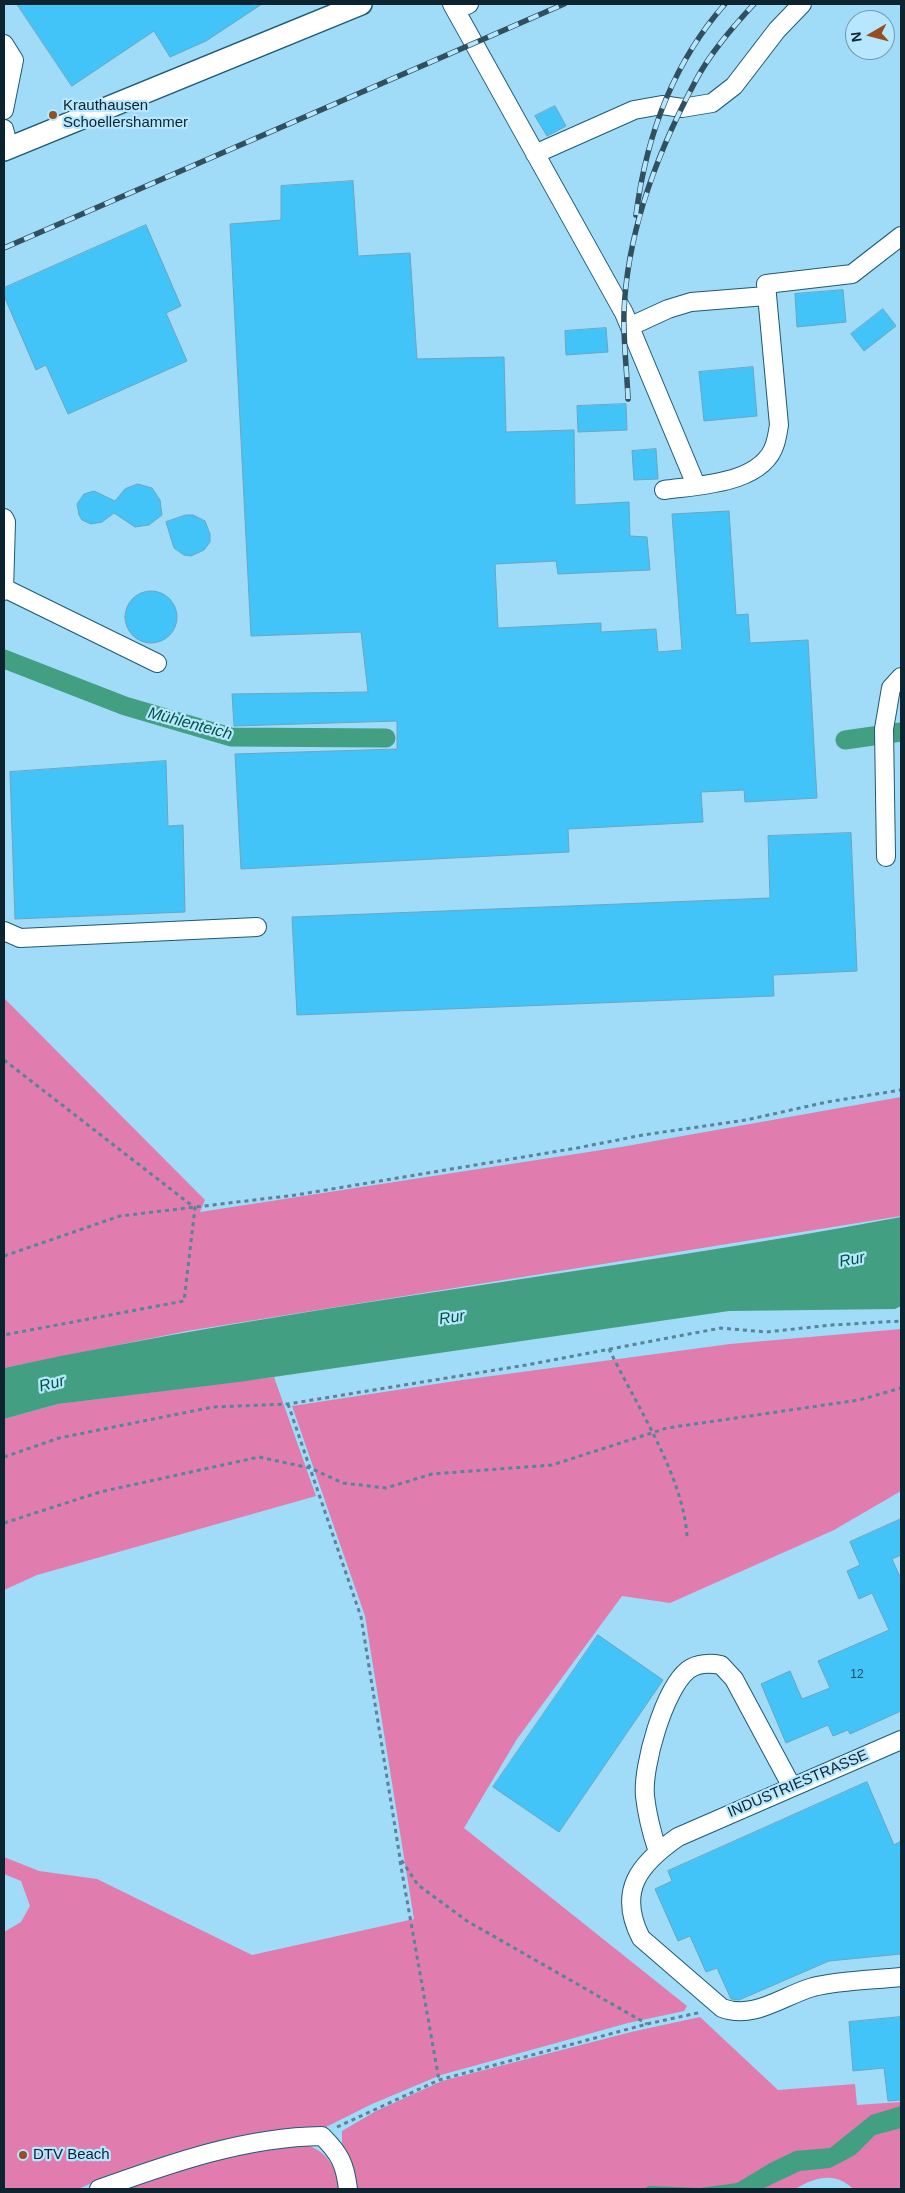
<!DOCTYPE html>
<meta charset="utf-8">
<style>
body{margin:0}
#map{position:relative;width:905px;height:2193px;overflow:hidden;background:#a0dbf8;font-family:Arial,sans-serif}
canvas{display:block}
.frame{position:absolute;inset:0;border:5px solid #0c242f;pointer-events:none}
.north{position:absolute;left:845px;top:10px;width:50px;height:50px;box-sizing:border-box;background:#b7e7fe;border:1px solid #7399ab;border-radius:50%;rotate:262deg;font-size:14px;font-weight:700;line-height:20px;text-align:center;color:#0c242f}
.north::after{content:'';display:block;margin:auto;width:18px;height:22px;background:#934e23;clip-path:polygon(50% 0,100% 100%,50% 72%,0 100%)}
</style>
<div id="map">
<canvas width="905" height="2193"></canvas>
<div class="frame"></div>
<div class="north">N</div>
</div>
<script>
const g = document.querySelector('canvas').getContext('2d');
g.lineJoin = 'round';
function fillPath(path, color) { g.fillStyle = color; g.fill(path, 'evenodd'); }
function stroke(path, color, width, dash) { g.strokeStyle = color; g.lineWidth = width; g.lineCap = dash ? 'butt' : 'round'; g.setLineDash(dash || []); g.stroke(path); }
function drawText(font, color, halo, rows, align = 'center') {
  g.font = font + ' Arial,sans-serif'; g.lineWidth = 4.5; g.setLineDash([]); g.textBaseline = 'middle'; g.strokeStyle = halo; g.fillStyle = color; for (const [text, x, y, turn = 0] of rows) {
    g.save(); g.translate(x, y); g.rotate((+turn || 0) * Math.PI / 180); g.textAlign = isNaN(turn) ? turn : align; if (halo) g.strokeText(text, 0, 0); g.fillText(text, 0, 0); g.restore();
  }
}
fillPath(new Path2D(`
 M 4,998 L 205,1200 L 200,1212 L 621,1147 L 901,1097 L 901,1216 L 187,1331 L 4,1368 Z
 M 901,1329 L 901,1491 L 834,1530 L 670,1603 L 622,1596 L 517,1739 L 464,1828 L 687,2006 L 684,2011 L 628,2023 L 441,2075 L 372,2104 L 326,2127 L 296,2129 L 97,2181 L 78,2189 L 4,2189 L 4,1932 L 21,1922 L 30,1906 L 21,1881 L 4,1874 L 4,1857 L 39,1871 L 97,1879 L 252,1955 L 414,1919 L 365,1616 L 292,1406 L 462,1380 L 730,1344 Z
 M 274,1377 L 316,1496 L 37,1575 L 4,1590 L 4,1419 L 58,1404 Z
 M 700,2017 L 778,2090 L 855,2084 L 857,2105 L 901,2102 L 901,2189 L 853,2189 C 836,2171 815,2177 795,2189 L 354,2189 L 342,2146 L 342,2131 L 376,2111 L 442,2081 L 631,2032 Z
 M 297,2142 C 325,2149 335,2162 339,2189 L 121,2189 L 199,2163 Z`), '#e17caf');
fillPath(new Path2D(`
 M 901,1217 L 901,1306 L 895,1309 L 729,1311 L 239,1382 L 58,1404 L 4,1419 L 4,1368 C 301,1304 603,1273 901,1217 Z
 M 901,2106 L 901,2128 L 875,2135 L 855,2155 L 830,2168 L 800,2171 L 762,2189 L 644,2189 L 649,2186 L 700,2188 L 737,2183 L 770,2163 L 795,2151 L 830,2148 L 871,2115 Z`), '#429f82');
stroke(new Path2D(`
 M 4,659 L 125,706 L 231,737 L 386,738
 M 845,740 L 901,732`), '#429f82', 19);
const building = new Path2D(`
 M 17,4 L 262,4 L 206,41 L 170,57 L 154,31 L 72,86 Z
 M 555,106 L 566,126 L 547,136 L 535,116 Z
 M 353,181 L 358,256 L 410,253 L 417,359 L 504,357 L 506,432 L 574,430 L 575,505 L 629,502 L 630,536 L 647,537 L 650,570 L 558,574 L 556,561 L 495,564 L 498,628 L 601,623 L 601,632 L 656,629 L 658,652 L 682,650 L 672,514 L 729,511 L 736,615 L 748,614 L 750,643 L 808,640 L 817,798 L 745,802 L 744,790 L 701,792 L 703,822 L 568,829 L 569,852 L 241,869 L 235,754 L 397,749 L 397,721 L 234,726 L 232,694 L 368,692 L 361,632 L 251,636 L 230,224 L 281,220 L 281,186 Z
 M 146,225 L 181,306 L 166,313 L 187,361 L 68,414 L 46,365 L 36,370 L 4,296 L 4,288 Z
 M 843,290 L 846,322 L 797,327 L 795,294 Z
 M 883,309 L 896,326 L 864,351 L 851,334 Z
 M 606,328 L 608,352 L 566,355 L 565,331 Z
 M 753,367 L 757,416 L 704,421 L 699,372 Z
 M 626,404 L 627,430 L 578,432 L 577,406 Z
 M 656,449 L 658,479 L 634,480 L 632,451 Z
 M 138,484 L 152,488 L 160,500 L 162,515 L 149,525 L 135,527 L 114,513 L 102,522 L 91,524 L 82,520 L 79,515 L 77,504 L 84,494 L 94,491 L 115,501 L 125,489 Z
 M 186,515 L 193,515 L 205,521 L 210,534 L 210,542 L 204,550 L 191,556 L 184,555 L 174,548 L 166,522 Z
 M125 617a26 26 0 1 1 52 0a26 26 0 1 1-52 0Z
 M 166,761 L 168,826 L 183,825 L 185,912 L 15,919 L 10,772 Z
 M 851,833 L 857,971 L 773,975 L 774,996 L 297,1015 L 292,917 L 770,898 L 768,836 Z
 M 901,1519 L 901,1555 L 892,1559 L 901,1579 L 901,1711 L 850,1734 L 848,1730 L 833,1736 L 828,1725 L 786,1743 L 761,1684 L 790,1671 L 802,1699 L 830,1688 L 818,1661 L 889,1630 L 872,1593 L 859,1599 L 847,1571 L 860,1565 L 850,1542 Z
 M 598,1635 L 663,1680 L 559,1832 L 493,1787 Z
 M 867,1782 L 894,1845 L 901,1841 L 901,1954 L 829,1961 L 739,2000 L 731,1999 L 717,1968 L 706,1972 L 690,1936 L 678,1941 L 655,1889 L 672,1881 L 668,1871 Z
 M 901,2017 L 901,2100 L 888,2101 L 884,2068 L 853,2071 L 849,2022 Z`);
fillPath(building, '#42c4f8');
stroke(building, '#6ba5c0', 1);
const minor = new Path2D(`
 M 452,4 L 624,313 L 696,485
 M 456,10 L 469,4
 M 4,44 L 14,60 L 4,110
 M 4,129 L 9,148
 M 535,154 L 634,110 L 662,105 L 682,108 L 712,103 L 734,86 L 777,30 L 802,4
 M 631,326 L 668,309 L 691,302 L 766,296
 M 664,490 C 699,485 763,484 775,444 C 777,438 778,431 779,425 L 766,284 L 852,274 L 901,236
 M 4,518 L 6,522 L 4,591
 M 4,588 L 157,663
 M 886,857 L 884,729 L 891,688 L 901,677
 M 4,931 L 20,938 L 257,927
 M 901,1740 L 678,1837 C 639,1864 617,1891 641,1938 L 722,2008 C 754,2020 782,1996 813,1987 C 841,1980 873,1980 901,1977
 M 658,1852 C 652,1834 647,1815 645,1796 C 642,1767 664,1689 688,1670 C 697,1663 711,1663 721,1665 L 734,1679 L 792,1787
 M 99,2189 C 171,2163 245,2137 322,2136 C 340,2154 345,2164 348,2189`);
const major = new Path2D(`
 M 4,150 L 361,4`);
stroke(minor, '#1e5a73', 20);
stroke(major, '#1e5a73', 24);
stroke(new Path2D(`
 M 4,1060 L 195,1208 L 184,1301 L 4,1335
 M 4,1256 L 120,1216 L 296,1195 L 577,1148 L 643,1135 L 746,1120 L 827,1102 L 901,1090
 M 609,1349 C 635,1403 684,1477 687,1537
 M 288,1404 L 361,1617 L 400,1858 L 418,1885 L 467,1921 L 647,2024
 M 4,1457 L 59,1438 L 213,1407 L 288,1404 L 526,1365 L 721,1328 L 766,1332 L 832,1325 L 901,1321
 M 4,1523 L 100,1492 L 259,1457 L 310,1468 L 343,1483 L 386,1488 L 432,1474 L 552,1465 L 667,1428 L 859,1400 L 901,1388
 M 400,1861 L 439,2080
 M 337,2127 L 439,2080 L 647,2024 L 702,2012`), '#598398', 3, [4, 4]);
stroke(minor, '#fff', 18);
stroke(major, '#fff', 21);
const rail = new Path2D(`
 M 636,215 C 646,137 673,63 725,4
 M 4,248 L 564,4
 M 628,399 C 627,370 623,340 624,312 C 627,233 658,151 695,82 C 710,53 733,27 754,4`);
stroke(rail, '#305060', 5.5);
stroke(rail, '#b7e7fe', 4, [11]);
for (const [x, y, r, color] of [
 [53,115,5,"#934e23"],
 [23,2155,5,"#934e23"]
]) { const dot = new Path2D(); dot.arc(x, y, r, 0, 2 * Math.PI); g.fillStyle = color; g.fill(dot); stroke(dot, '#b7e7fe', 2); }
drawText('12px', '#1a4c61', null, [
 ["12",857,1675]
]);
drawText('15px', '#0c242f', '#b7e7fe', [
 ["Krauthausen",63,106],
 ["Schoellershammer",63,123],
 ["DTV Beach",33,2155]
], 'left');
drawText('15px', '#0c242f', '#b7e7fe', [
 ["INDUSTRIESTRASSE",798,1784,-23]
]);
drawText('italic 16px', '#015440', '#b7e7fe', [
 ["Mühlenteich",190,724,15],
 ["Rur",852,1260,-11],
 ["Rur",452,1318,-8],
 ["Rur",52,1384,-14]
]);
</script>
